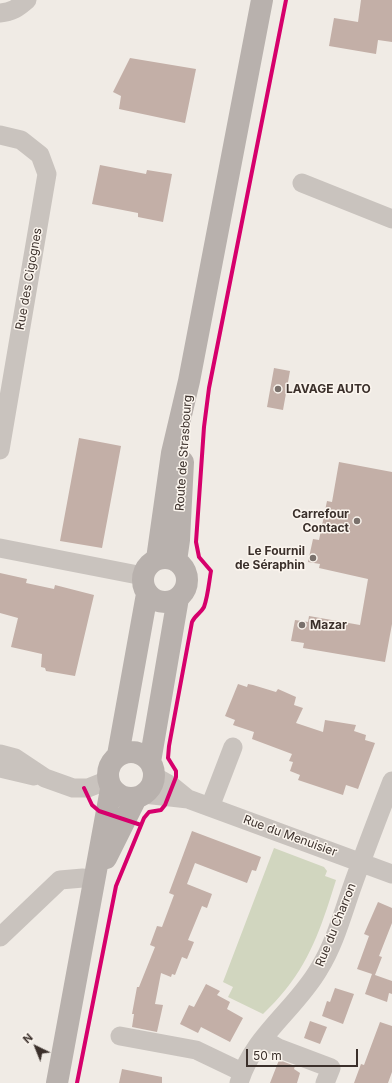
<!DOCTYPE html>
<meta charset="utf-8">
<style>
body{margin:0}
#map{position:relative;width:392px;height:1083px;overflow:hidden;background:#f0ebe5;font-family:Inter,sans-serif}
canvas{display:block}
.north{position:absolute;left:16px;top:1027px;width:40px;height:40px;-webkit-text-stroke:3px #fbf5ee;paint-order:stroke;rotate:317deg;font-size:11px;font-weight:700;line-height:16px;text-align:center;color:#3b302b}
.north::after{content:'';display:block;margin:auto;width:14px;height:18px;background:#3b302b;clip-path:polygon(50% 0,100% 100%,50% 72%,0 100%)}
.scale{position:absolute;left:246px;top:1049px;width:112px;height:18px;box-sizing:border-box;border:2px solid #3b302b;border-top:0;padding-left:5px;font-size:12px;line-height:14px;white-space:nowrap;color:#3b302b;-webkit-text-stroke:3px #fbf5ee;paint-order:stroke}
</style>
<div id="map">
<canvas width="392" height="1083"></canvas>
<div class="north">N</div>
<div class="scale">50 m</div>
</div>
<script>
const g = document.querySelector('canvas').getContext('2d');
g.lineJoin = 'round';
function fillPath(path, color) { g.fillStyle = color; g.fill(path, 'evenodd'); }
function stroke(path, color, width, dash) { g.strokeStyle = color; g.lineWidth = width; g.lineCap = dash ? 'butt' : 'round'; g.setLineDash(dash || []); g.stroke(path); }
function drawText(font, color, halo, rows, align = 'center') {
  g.font = font + ' Inter,sans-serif'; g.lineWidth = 3; g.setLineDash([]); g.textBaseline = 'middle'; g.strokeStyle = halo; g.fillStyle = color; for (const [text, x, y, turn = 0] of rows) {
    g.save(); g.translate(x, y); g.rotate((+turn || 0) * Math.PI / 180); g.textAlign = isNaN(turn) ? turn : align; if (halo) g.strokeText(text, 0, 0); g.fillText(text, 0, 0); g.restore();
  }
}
fillPath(new Path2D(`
 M 274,848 L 324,867 L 327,871 L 325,876 L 336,880 C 324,919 312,957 286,989 C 279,998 271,1006 263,1014 L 228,997 L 233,987 L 223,982 Z`), '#d1d6bf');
fillPath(new Path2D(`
 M 361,0 L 392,0 L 392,42 L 378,40 L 376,54 L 329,46 L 334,18 L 358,22 Z
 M 130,58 L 196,69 L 185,123 L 119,109 L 121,96 L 113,92 Z
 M 100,165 L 146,174 L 147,170 L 172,174 L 163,222 L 138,217 L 138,213 L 92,204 Z
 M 274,368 L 290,371 L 283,410 L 267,407 Z
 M 79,438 L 121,446 L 102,548 L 60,541 Z
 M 339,462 L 392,472 L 392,624 L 385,662 L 303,648 L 304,643 L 291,641 L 295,620 L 308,622 L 309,616 L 360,625 L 368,579 L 319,568 L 320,564 L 308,562 L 313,539 L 319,540 L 327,501 L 332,502 Z
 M 0,573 L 27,579 L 26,583 L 54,589 L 55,585 L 94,595 L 75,676 L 46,671 L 45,668 L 41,667 L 42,654 L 11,647 L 18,618 L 0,613 Z
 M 238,684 L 247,687 L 248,684 L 253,685 L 276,692 L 278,689 L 296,697 L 294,705 L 303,708 L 296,723 L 323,732 L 325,720 L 356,725 L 354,731 L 366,735 L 365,740 L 375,743 L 358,789 L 346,785 L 343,795 L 298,780 L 300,775 L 290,771 L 293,762 L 289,761 L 292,754 L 252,739 L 254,732 L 233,725 L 235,720 L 225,716 Z
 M 192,831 L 261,857 L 256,871 L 252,870 L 247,883 L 195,863 L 187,884 L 212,894 L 207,908 L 202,906 L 188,940 L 194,942 L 187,959 L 182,957 L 175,975 L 172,974 L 171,977 L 161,973 L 155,1004 L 163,1005 L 157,1032 L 132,1027 L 134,1014 L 132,1014 L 137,987 L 139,987 L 155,947 L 150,945 L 157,926 L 162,927 L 174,895 L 169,893 Z
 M 378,902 L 392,908 L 392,923 L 379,956 L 382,957 L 375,975 L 392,981 L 392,994 L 389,993 L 387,1002 L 365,994 L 372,974 L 357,969 L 369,936 L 364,934 Z
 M 206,984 L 220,991 L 217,995 L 230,1002 L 227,1009 L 243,1018 L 230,1042 L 201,1027 L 198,1033 L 180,1024 L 189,1005 L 194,1007 Z
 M 335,988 L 354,994 L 343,1024 L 322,1016 L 327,1001 L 330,1002 Z
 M 310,1021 L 327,1027 L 320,1044 L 304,1038 Z
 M 380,1022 L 392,1026 L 392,1072 L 388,1083 L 354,1083 L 361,1064 L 364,1065 Z
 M 279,1060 L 295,1066 L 294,1069 L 300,1073 L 297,1083 L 270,1083 Z
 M 122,1069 L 162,1077 L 162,1083 L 119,1083 Z`), '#c3afa7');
stroke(new Path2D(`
 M 0,13 C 12,12 18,8 27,0
 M 0,135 L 21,140 L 40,155 L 47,174 L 0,450
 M 302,183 L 392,219
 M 0,548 L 143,576
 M 0,754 L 15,758 L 45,778 L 73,788 L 88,788 L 108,780
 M 0,768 L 34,776
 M 154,776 L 172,786 L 188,799
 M 144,794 L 188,799 L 392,874
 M 210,807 L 233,747
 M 0,937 L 60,880 L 83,878 L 95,881
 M 120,1036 L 196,1050 L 242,1072
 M 263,1039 L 278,1048 L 331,1068 L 325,1083
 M 239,1083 C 252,1037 296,1009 319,969 C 334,945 342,916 351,890 C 364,853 378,817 392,781`), '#c9c3be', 19);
stroke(new Path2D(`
 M143 580a22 22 0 1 1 44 0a22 22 0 1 1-44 0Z
 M 157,559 L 172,453 L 189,381 L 262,0
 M 176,561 L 179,540 L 183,462
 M108 775a23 23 0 1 1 46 0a23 23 0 1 1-46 0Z
 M 118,755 L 147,594
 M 150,762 L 178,598
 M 106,858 L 136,798
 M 57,1083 L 111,789`), '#b8b1ad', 22);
stroke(new Path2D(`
 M 84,788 L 92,805 L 99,811 L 141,825
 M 77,1083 L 116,886 L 144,818 L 149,812 L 161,810 L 165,805 L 176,777 L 176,771 L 168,758 L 169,746 L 192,622 C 195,615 201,613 204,607 C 208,596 209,582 211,571 L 199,557 L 196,542 L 204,427 L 209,388 L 286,0`), '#d6006c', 4);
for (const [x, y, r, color] of [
 [278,389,4,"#7a716c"],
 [357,521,4,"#7a716c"],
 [313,558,4,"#7a716c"],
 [302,625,4,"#7a716c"]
]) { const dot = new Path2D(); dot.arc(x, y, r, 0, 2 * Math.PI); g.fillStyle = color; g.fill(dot); stroke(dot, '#fbf5ee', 1.5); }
drawText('12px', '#3b302b', '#fbf5ee', [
 ["Rue des Cigognes",29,279,-80],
 ["Route de Strasbourg",184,453,-86],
 ["Rue du Menuisier",290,836,20],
 ["Rue du Charron",336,925,-68]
]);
drawText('bold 12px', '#3b302b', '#fbf5ee', [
 ["LAVAGE AUTO",286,389],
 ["Carrefour",349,514,"right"],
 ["Contact",349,528,"right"],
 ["Le Fournil",305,551,"right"],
 ["de Séraphin",305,565,"right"],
 ["Mazar",310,625]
], 'left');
</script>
